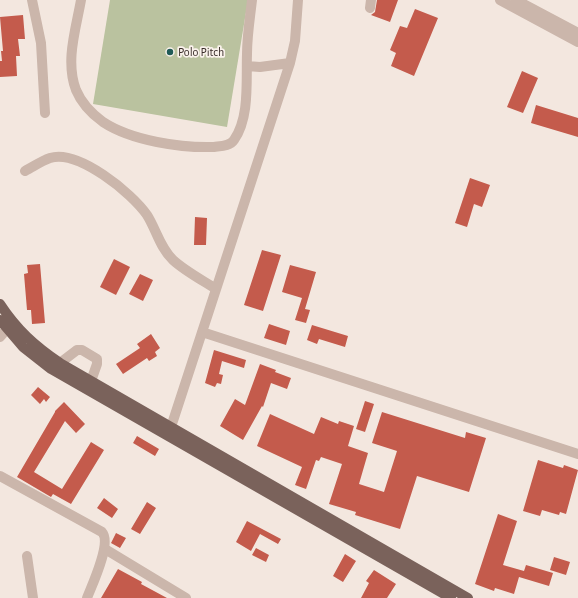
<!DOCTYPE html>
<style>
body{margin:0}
canvas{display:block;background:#f3e7df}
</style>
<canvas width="578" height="598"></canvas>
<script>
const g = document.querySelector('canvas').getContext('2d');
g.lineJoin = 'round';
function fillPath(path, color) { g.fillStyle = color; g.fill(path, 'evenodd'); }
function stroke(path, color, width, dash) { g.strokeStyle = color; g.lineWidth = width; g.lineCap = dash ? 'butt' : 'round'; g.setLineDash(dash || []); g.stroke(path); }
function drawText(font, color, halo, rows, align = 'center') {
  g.font = font + ' "Alegreya Sans",sans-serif'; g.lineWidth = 3.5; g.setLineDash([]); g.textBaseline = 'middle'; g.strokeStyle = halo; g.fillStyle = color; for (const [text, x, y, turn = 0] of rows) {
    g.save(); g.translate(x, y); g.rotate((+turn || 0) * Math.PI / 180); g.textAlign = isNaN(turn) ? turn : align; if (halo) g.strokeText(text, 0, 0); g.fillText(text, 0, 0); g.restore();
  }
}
fillPath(new Path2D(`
 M 110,0 L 248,0 L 227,127 L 93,104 Z`), '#bac29f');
fillPath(new Path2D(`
 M 377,0 L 398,0 L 390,22 L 371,15 L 375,12 Z
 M 415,9 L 438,18 L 414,76 L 391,66 L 396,53 L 390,50 L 400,26 L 407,28 Z
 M 23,15 L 25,39 L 18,39 L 20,56 L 16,56 L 17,76 L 0,77 L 0,61 L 2,61 L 1,51 L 3,51 L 0,17 Z
 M 522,71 L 538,78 L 523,113 L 507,107 Z
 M 536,105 L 578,118 L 578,137 L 531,123 Z
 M 470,178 L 490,185 L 482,207 L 474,204 L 467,227 L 455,223 Z
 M 195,217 L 207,218 L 206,245 L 194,245 Z
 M 262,250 L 281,255 L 263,311 L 244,305 Z
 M 114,259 L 130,267 L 116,295 L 100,287 Z
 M 40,264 L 45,323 L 32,324 L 31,310 L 27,310 L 24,274 L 28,273 L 27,265 Z
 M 290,265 L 316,272 L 305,309 L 310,310 L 306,323 L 295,320 L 302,298 L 282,292 Z
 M 140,274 L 153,280 L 143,301 L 129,294 Z
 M 269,324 L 290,331 L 286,345 L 264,338 Z
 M 312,325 L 348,336 L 345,347 L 319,339 L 317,344 L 307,340 Z
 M 151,334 L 160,348 L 155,352 L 157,356 L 149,361 L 147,358 L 123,374 L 116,364 L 140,348 L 137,344 Z
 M 214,350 L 246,360 L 244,368 L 222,361 L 219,374 L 223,375 L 221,384 L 217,383 L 215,387 L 205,383 Z
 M 260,364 L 276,370 L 275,372 L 291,378 L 287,389 L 271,383 L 263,407 L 262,406 L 243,440 L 220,426 L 235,399 L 245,405 Z
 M 38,387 L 50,397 L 46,402 L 44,399 L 40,404 L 31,395 Z
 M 365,401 L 374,404 L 365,432 L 356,429 Z
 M 64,402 L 85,424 L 76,433 L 65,421 L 34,472 L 62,489 L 91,442 L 104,450 L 71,504 L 53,494 L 51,497 L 17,477 L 55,412 L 55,411 Z
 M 382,412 L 465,438 L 466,432 L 486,438 L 469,492 L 417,476 L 400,529 L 355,515 L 356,512 L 329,504 L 342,464 L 321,457 L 319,461 L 316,460 L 306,489 L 295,485 L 302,467 L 257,446 L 270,414 L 314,434 L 321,417 L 338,424 L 339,421 L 354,426 L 348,446 L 368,453 L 359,484 L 384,492 L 397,451 L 372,443 Z
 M 137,436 L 159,449 L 155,456 L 133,443 Z
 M 538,460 L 563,468 L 564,465 L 578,470 L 566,514 L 560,512 L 559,515 L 542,510 L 540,516 L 523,511 Z
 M 104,498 L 118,509 L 112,518 L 97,508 Z
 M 147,502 L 156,508 L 140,534 L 131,529 Z
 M 498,514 L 517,521 L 503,565 L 524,571 L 526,565 L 553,573 L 549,586 L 519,577 L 514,594 L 495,588 L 494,591 L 475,584 Z
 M 247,521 L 281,539 L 278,544 L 260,534 L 251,551 L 236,542 Z
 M 116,533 L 126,538 L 120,548 L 111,543 Z
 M 256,548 L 269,555 L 266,562 L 252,555 Z
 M 345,554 L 356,561 L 343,582 L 333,576 Z
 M 554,557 L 570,562 L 566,575 L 550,570 Z
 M 118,569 L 142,582 L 141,584 L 167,598 L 101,598 Z
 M 374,570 L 396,584 L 387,598 L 361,598 L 369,583 L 366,581 Z`), '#c45b4c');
stroke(new Path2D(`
 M 32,0 L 41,43 L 45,113
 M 81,0 C 76,29 65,61 76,90 C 81,102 92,114 103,122 C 132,141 181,148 214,147 C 221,146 230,146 234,140 C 250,117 246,81 247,54 C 247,36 250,18 252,0
 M 500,0 L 578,42
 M 516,0 L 578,33
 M 370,8 L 371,0
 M 247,66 L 260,67 L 290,63
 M 25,171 C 33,167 41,161 50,158 C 78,149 132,193 147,215 C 156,229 160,248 173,260 C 185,271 202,280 216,289
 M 202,332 L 578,454
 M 0,337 L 13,322
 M 60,363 L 77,350 L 82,350 L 97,359 L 97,364 L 91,381
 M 171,427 L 290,63 L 295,41 L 298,0
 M 0,476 L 102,532 C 112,543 92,585 87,598
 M 105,549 L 186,598
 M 27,556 L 33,598`), '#cbb6ab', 10);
stroke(new Path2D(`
 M 0,304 C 17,330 35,346 60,363 L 468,598
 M 0,320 L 23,347 L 51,369 L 451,598`), '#7a625b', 10);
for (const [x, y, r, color] of [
 [170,52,4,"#205a57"]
]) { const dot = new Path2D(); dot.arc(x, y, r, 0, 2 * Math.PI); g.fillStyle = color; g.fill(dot); stroke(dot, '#faf2ec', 1.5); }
drawText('12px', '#392d2a', '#faf2ec', [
 ["Polo Pitch",178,52]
], 'left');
</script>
